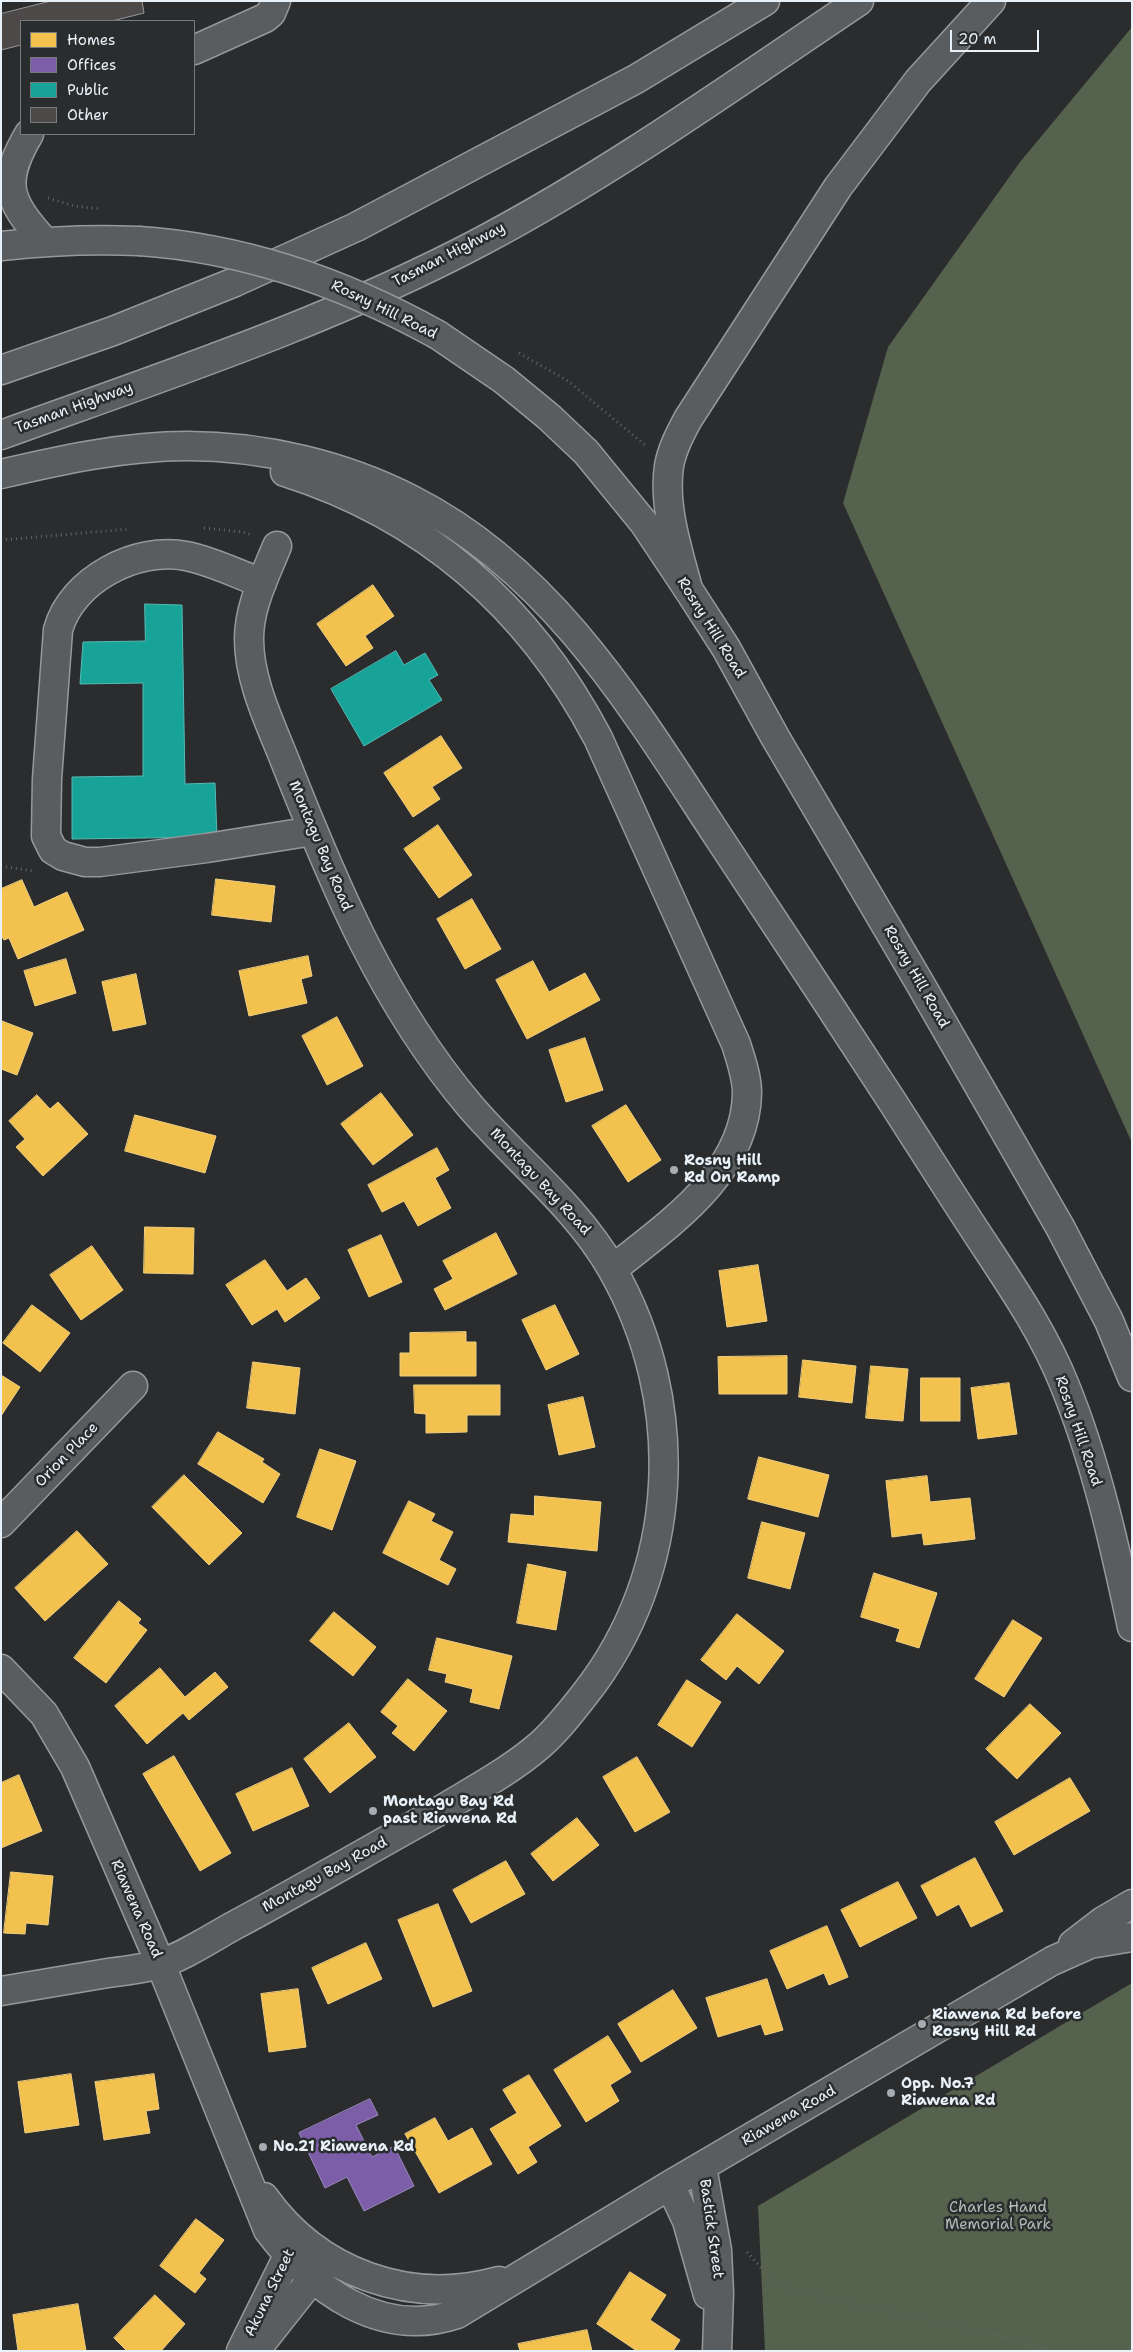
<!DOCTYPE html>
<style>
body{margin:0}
#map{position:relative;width:1133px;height:2352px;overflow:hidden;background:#2b2c2d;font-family:"Shantell Sans",sans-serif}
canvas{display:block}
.frame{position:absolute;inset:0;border:2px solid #e8f1f8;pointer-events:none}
.legend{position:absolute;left:20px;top:20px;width:175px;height:115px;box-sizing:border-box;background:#2a2d2e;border:1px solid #767b7f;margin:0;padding:6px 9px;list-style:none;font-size:15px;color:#e8f1f8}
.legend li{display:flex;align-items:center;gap:10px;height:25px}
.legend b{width:25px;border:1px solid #767b7f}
.scale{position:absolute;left:950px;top:30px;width:89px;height:22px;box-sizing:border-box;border:2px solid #e8f1f8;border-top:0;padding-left:6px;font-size:15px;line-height:18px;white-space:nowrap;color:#e8f1f8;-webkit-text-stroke:4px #2a2d2e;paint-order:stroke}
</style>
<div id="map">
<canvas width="1133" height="2352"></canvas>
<div class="frame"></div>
<ul class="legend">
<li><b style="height:14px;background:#f2c14e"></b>Homes</li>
<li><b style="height:14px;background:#7b5ea7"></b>Offices</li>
<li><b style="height:14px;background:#17a398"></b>Public</li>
<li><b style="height:14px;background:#4d4949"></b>Other</li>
</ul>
<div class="scale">20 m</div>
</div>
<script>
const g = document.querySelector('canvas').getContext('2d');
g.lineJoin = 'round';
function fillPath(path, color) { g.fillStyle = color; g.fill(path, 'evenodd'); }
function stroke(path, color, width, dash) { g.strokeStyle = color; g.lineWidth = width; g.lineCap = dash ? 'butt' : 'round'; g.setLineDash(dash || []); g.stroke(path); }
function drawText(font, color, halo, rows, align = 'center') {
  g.font = font + ' "Shantell Sans",sans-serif'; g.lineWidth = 5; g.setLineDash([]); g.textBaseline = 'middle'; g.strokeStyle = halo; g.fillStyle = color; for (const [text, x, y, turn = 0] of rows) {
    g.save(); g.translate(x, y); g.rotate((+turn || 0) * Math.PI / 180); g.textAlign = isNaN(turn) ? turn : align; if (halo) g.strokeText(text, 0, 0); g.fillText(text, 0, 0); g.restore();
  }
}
fillPath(new Path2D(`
 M 1132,27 L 1132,1143 L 843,503 L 888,347 L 1020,162 Z
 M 1132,1983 L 1132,2351 L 765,2351 L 758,2206 Z`), '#55624d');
const homes = new Path2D(`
 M 373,585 L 394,616 L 365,636 L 373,648 L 346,666 L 317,624 Z
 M 441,736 L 462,768 L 432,787 L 440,799 L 413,817 L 384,773 Z
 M 438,825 L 472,875 L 439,898 L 404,849 Z
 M 216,879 L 275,886 L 271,922 L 212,915 Z
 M 22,880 L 34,907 L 67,892 L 84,930 L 18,959 L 9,938 L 4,940 L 1,935 L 1,889 Z
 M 472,899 L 501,949 L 465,969 L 437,919 Z
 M 308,956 L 312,976 L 301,979 L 307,1003 L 249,1016 L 239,971 Z
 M 66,959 L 76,993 L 35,1006 L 24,971 Z
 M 533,961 L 549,992 L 585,973 L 600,1000 L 527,1039 L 496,980 Z
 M 136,974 L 146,1024 L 113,1031 L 102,982 Z
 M 337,1017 L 363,1066 L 327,1085 L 302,1036 Z
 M 2,1021 L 33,1033 L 17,1075 L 1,1069 Z
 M 585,1038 L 603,1090 L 566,1102 L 549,1050 Z
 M 381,1093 L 413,1135 L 373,1165 L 341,1124 Z
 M 37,1095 L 50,1109 L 58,1102 L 88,1134 L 43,1176 L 16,1147 L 25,1139 L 9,1121 Z
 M 626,1105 L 661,1160 L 628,1182 L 592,1126 Z
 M 135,1115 L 216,1136 L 205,1173 L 125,1151 Z
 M 437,1148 L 449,1170 L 435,1178 L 451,1208 L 418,1226 L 404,1201 L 382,1212 L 368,1185 Z
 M 145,1227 L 194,1228 L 193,1274 L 144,1273 Z
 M 496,1233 L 517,1274 L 445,1310 L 434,1289 L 453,1279 L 443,1261 Z
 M 381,1235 L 402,1282 L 369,1297 L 348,1250 Z
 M 92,1246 L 123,1290 L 81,1320 L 50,1275 Z
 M 265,1260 L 287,1291 L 306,1278 L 320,1298 L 285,1322 L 277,1309 L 252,1325 L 226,1285 Z
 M 758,1265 L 767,1321 L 727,1327 L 719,1271 Z
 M 32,1305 L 70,1333 L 40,1372 L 3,1343 Z
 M 555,1305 L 579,1354 L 546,1370 L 522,1320 Z
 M 466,1332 L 466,1342 L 476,1342 L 476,1376 L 400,1376 L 400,1353 L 410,1353 L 410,1333 Z
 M 787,1356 L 787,1394 L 719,1394 L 718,1357 Z
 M 803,1360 L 856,1366 L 852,1403 L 799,1397 Z
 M 253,1362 L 300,1368 L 295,1414 L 247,1408 Z
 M 871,1366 L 908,1369 L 903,1421 L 866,1418 Z
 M 1,1375 L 20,1387 L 1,1416 Z
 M 921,1378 L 960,1378 L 960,1421 L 921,1421 Z
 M 1009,1383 L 1017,1434 L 978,1439 L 971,1388 Z
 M 414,1385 L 500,1385 L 500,1415 L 467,1415 L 467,1432 L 426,1433 L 426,1414 L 415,1413 Z
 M 583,1397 L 595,1447 L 559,1455 L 548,1405 Z
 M 218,1432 L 264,1459 L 262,1462 L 280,1474 L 263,1503 L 198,1464 Z
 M 320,1449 L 356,1461 L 332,1530 L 297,1517 Z
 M 759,1457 L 829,1475 L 818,1517 L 748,1499 Z
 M 184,1475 L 242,1533 L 209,1565 L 152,1507 Z
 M 927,1476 L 930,1502 L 970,1498 L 975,1539 L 924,1545 L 922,1533 L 892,1537 L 886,1481 Z
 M 535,1496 L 601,1502 L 597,1551 L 508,1542 L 511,1514 L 534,1516 Z
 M 409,1501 L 435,1514 L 431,1521 L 453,1532 L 439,1560 L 456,1569 L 448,1585 L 383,1553 Z
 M 762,1522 L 805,1533 L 790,1589 L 748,1578 Z
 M 77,1531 L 108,1564 L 45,1621 L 15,1588 Z
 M 528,1564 L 566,1572 L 556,1630 L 517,1623 Z
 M 874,1573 L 937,1593 L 919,1648 L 896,1641 L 900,1629 L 861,1617 Z
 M 119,1601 L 141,1619 L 138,1623 L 147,1630 L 106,1683 L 74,1658 Z
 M 334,1612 L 376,1647 L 353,1676 L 310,1641 Z
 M 737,1614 L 784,1651 L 759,1684 L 737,1666 L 726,1680 L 701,1660 Z
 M 1013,1620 L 1042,1638 L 1004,1697 L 975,1679 Z
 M 437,1638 L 512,1656 L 499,1709 L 470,1702 L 473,1689 L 445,1682 L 447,1674 L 429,1670 Z
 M 160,1668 L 185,1697 L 215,1672 L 228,1687 L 189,1720 L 183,1713 L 147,1744 L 115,1706 Z
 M 408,1679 L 447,1711 L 414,1751 L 392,1733 L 398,1726 L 381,1712 Z
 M 687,1680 L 721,1702 L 692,1747 L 658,1725 Z
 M 1030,1704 L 1061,1733 L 1017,1779 L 986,1749 Z
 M 349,1723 L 376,1757 L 330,1793 L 304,1759 Z
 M 174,1756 L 231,1853 L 200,1871 L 143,1774 Z
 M 637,1757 L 670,1812 L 635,1832 L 603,1777 Z
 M 292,1768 L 309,1806 L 253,1831 L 236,1794 Z
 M 19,1775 L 42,1831 L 1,1848 L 1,1783 Z
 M 1070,1778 L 1090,1811 L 1014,1855 L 995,1822 Z
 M 577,1818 L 599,1845 L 553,1881 L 531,1854 Z
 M 975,1858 L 1003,1911 L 971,1927 L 959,1904 L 937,1916 L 921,1886 Z
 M 506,1861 L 525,1894 L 471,1923 L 453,1890 Z
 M 11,1872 L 53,1876 L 48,1925 L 26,1923 L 25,1934 L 4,1933 Z
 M 898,1882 L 917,1918 L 860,1947 L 841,1910 Z
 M 438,1904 L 472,1991 L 433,2007 L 398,1920 Z
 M 827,1926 L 848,1977 L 829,1985 L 824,1973 L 787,1989 L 770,1951 Z
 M 366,1943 L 382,1979 L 328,2004 L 312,1968 Z
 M 767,1979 L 783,2030 L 765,2035 L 761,2024 L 718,2037 L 706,1998 Z
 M 298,1989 L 306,2047 L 269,2052 L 261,1994 Z
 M 673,1990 L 697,2028 L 641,2062 L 618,2024 Z
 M 608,2036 L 631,2072 L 610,2085 L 619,2101 L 586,2122 L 554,2070 Z
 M 71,2074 L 79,2125 L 25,2133 L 18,2082 Z
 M 154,2074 L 159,2109 L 146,2111 L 150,2133 L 104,2140 L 95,2082 Z
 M 529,2075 L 561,2126 L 528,2147 L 537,2162 L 518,2174 L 490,2129 L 517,2113 L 503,2090 Z
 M 435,2118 L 448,2141 L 472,2128 L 492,2164 L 439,2193 L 405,2134 Z
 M 196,2219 L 224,2240 L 199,2273 L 206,2279 L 195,2293 L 160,2266 Z
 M 630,2272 L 666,2295 L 650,2320 L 680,2340 L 673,2351 L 637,2351 L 597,2324 Z
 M 155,2295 L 185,2324 L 161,2351 L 127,2351 L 114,2338 Z
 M 78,2304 L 86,2351 L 18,2351 L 13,2315 Z
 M 587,2330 L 592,2351 L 520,2351 L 518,2344 Z`);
fillPath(homes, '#f2c14e');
stroke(homes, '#efcf81', 1);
const offices = new Path2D(`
 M 370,2099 L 378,2115 L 356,2125 L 372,2157 L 394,2146 L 414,2186 L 364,2211 L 347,2177 L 325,2188 L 299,2133 Z`);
fillPath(offices, '#7b5ea7');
stroke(offices, '#9c8abf', 1);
const public = new Path2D(`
 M 145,604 L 182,605 L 185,784 L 215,783 L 217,837 L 72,839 L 72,777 L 143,776 L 143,683 L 80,684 L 83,642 L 145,641 Z
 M 396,651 L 404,665 L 425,653 L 438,675 L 429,680 L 442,700 L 364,746 L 331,689 Z`);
fillPath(public, '#17a398');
stroke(public, '#56bab5', 1);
const building = new Path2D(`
 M 51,1 L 142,1 L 144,13 L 112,21 L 21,21 L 21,45 L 1,50 L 1,14 Z`);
fillPath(building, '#4d4949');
stroke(building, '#96989a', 1);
const minor = new Path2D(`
 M 194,50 L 265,18 L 271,13 L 276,1
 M 29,134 C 0,183 8,201 44,241
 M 262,583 C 237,574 212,561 186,556 C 137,546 71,580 58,630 L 47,779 L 46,836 L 53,850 L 63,856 L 85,862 L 100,862 L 207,848 L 313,831
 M 1,1523 L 133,1386
 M 1,1669 L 44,1714 L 75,1767 L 161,1965 L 268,2230 C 312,2289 380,2340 457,2314 L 670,2185 L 1052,1961 L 1090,1944 L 1132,1937
 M 1073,1944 L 1103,1921 L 1132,1904
 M 1,1991 C 37,1985 72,1979 108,1973 C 124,1971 141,1969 156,1965 C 180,1959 213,1937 235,1925 C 304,1888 372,1848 441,1810 C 474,1790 510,1771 540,1745 C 557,1730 571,1712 585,1694 C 681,1572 688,1402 612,1269 C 577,1207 516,1160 470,1106 C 383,1003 334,885 285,761 C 270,723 249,681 249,639 C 249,606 265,576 277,546
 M 702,2167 L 717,2250 L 719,2293 L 717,2351
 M 670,2185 L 687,2221 L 708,2295
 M 264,2197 C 318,2273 410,2306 499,2281
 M 241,2351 L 296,2240
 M 255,2351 L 323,2265`);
const major = new Path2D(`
 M 1,246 C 47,241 92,239 139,241
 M 438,335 L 504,380 L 549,417 L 586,452 L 644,523 L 688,589 L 726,648 L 775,737 L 918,980 L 1060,1227 L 1109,1321 L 1132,1377
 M 285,472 C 427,517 529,607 598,738 L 736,1044 C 741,1060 747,1077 747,1093 C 746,1173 669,1224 613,1269
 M 1,474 C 61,460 125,446 187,446 C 263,446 344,465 412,500 C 554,572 636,712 721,841 C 776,925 833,1010 888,1095 C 919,1143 949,1191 980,1238 C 1011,1285 1044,1333 1065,1386 C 1096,1462 1115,1547 1132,1627`);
const highway = new Path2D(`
 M 1,370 L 113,331 L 235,282 L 356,227 L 636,79 L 765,1
 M 1,435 C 164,376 329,322 482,241 C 614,171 735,84 859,1
 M 688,589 C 678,550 663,507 669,466 C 672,449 680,434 688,419 L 838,187 L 918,81 L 991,1`);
stroke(minor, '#96989a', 31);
stroke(major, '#96989a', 31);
stroke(highway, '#96989a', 31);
stroke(new Path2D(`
 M 48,198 L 74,206 L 101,209
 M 519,353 L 568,381 L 645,445
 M 204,528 L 243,532 L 252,535
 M 1,540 L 130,529
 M 1,866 L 34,871
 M 747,2252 L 772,2280 L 793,2291 L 1023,2341 L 1046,2351`), '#636566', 3, [1, 4]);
stroke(minor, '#5a5d60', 28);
stroke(major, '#5a5d60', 28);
stroke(highway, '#5a5d60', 28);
const majorBridge = new Path2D(`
 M 139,241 C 245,248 346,284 438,335`);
stroke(majorBridge, '#96989a', 31, []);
stroke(majorBridge, '#5a5d60', 28);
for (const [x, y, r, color] of [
 [674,1170,5,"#a6acb1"],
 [373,1811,5,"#a6acb1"],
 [922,2024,5,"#a6acb1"],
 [891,2093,5,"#a6acb1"],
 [263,2147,5,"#a6acb1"]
]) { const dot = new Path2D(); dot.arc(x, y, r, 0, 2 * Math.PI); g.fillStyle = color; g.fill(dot); stroke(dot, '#2a2d2e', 2); }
drawText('15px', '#e8f1f8', '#2a2d2e', [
 ["Tasman Highway",449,255,-27],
 ["Rosny Hill Road",384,310,26],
 ["Tasman Highway",74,408,-20],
 ["Rosny Hill Road",711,628,58],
 ["Montagu Bay Road",320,846,67],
 ["Rosny Hill Road",916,977,60],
 ["Montagu Bay Road",540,1182,47],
 ["Rosny Hill Road",1078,1431,71],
 ["Orion Place",67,1455,-46],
 ["Montagu Bay Road",325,1875,-29],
 ["Riawena Road",136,1909,66],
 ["Riawena Road",789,2116,-30],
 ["Bastick Street",711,2229,82],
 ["Akuna Street",270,2293,-64]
]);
drawText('bold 15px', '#e8f1f8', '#2a2d2e', [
 ["Rosny Hill",684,1161],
 ["Rd On Ramp",684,1178],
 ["Montagu Bay Rd",383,1802],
 ["past Riawena Rd",383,1819],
 ["Riawena Rd before",932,2015],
 ["Rosny Hill Rd",932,2032],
 ["Opp. No.7",901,2084],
 ["Riawena Rd",901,2101],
 ["No.21 Riawena Rd",273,2147]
], 'left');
drawText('15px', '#b0bbb6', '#2a2d2e', [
 ["Charles Hand",998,2208],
 ["Memorial Park",998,2225]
]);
</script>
